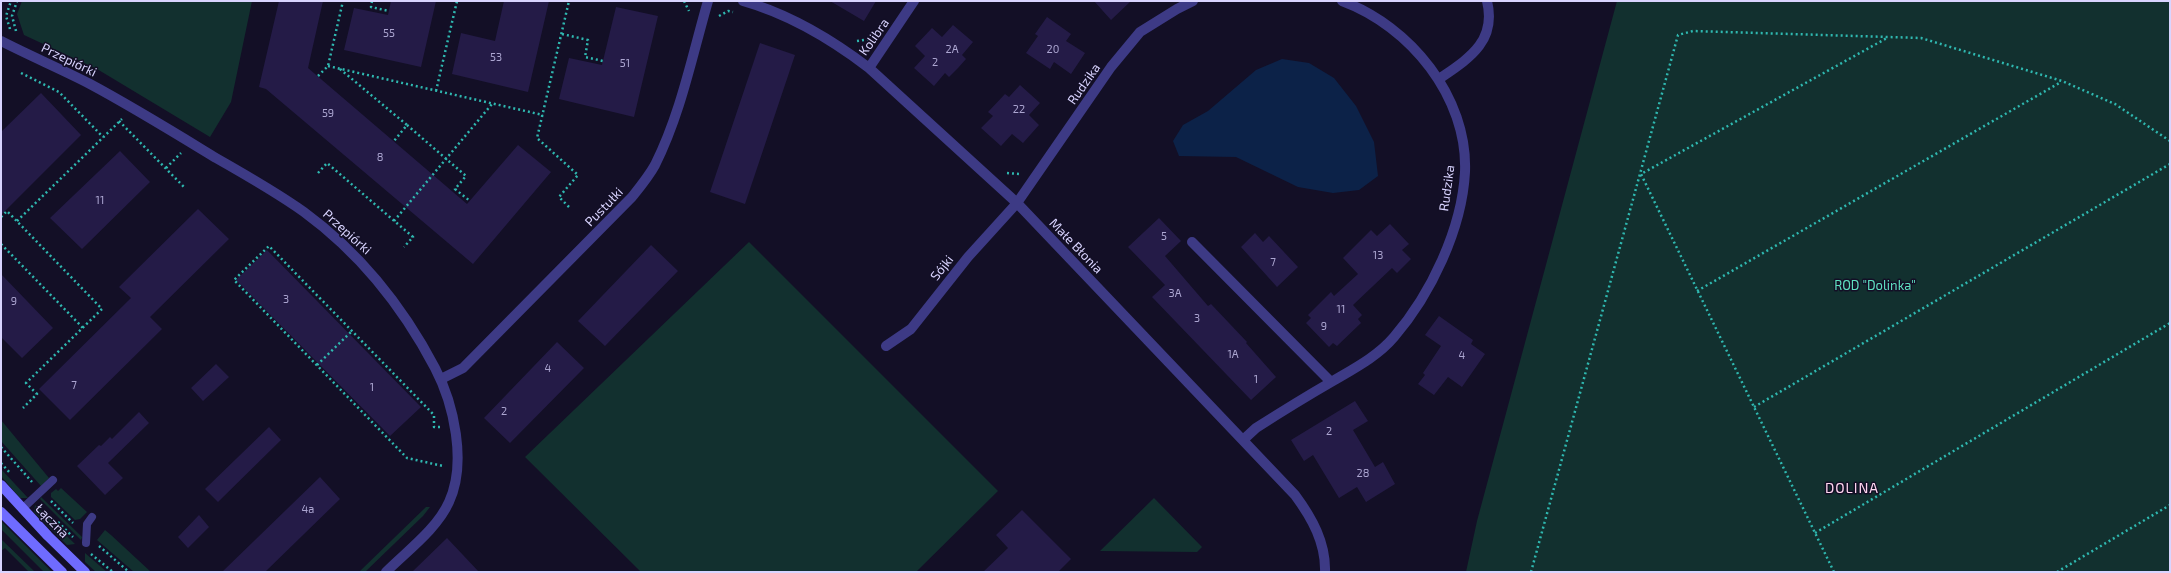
<!DOCTYPE html>
<meta charset="utf-8">
<style>
body{margin:0}
#map{position:relative;width:2171px;height:573px;overflow:hidden;background:#130f26;font-family:"Exo 2",sans-serif}
canvas{display:block}
.frame{position:absolute;inset:0;border:2px solid #d9d4ff;pointer-events:none}
</style>
<div id="map">
<canvas width="2171" height="573"></canvas>
<div class="frame"></div>
</div>
<script>
const g = document.querySelector('canvas').getContext('2d');
g.lineJoin = 'round';
function fillPath(path, color) { g.fillStyle = color; g.fill(path, 'evenodd'); }
function stroke(path, color, width, dash) { g.strokeStyle = color; g.lineWidth = width; g.lineCap = dash ? 'butt' : 'round'; g.setLineDash(dash || []); g.stroke(path); }
function drawText(font, color, halo, rows, align = 'center') {
  g.font = font + ' "Exo 2",sans-serif'; g.lineWidth = 3; g.setLineDash([]); g.textBaseline = 'middle'; g.strokeStyle = halo; g.fillStyle = color; for (const [text, x, y, turn = 0] of rows) {
    g.save(); g.translate(x, y); g.rotate((+turn || 0) * Math.PI / 180); g.textAlign = isNaN(turn) ? turn : align; if (halo) g.strokeText(text, 0, 0); g.fillText(text, 0, 0); g.restore();
  }
}
fillPath(new Path2D(`
 M 22,1 L 252,1 L 231,102 L 210,137 L 97,69 L 24,35 L 17,14 Z
 M 1617,1 L 2170,1 L 2170,572 L 1466,572 L 1477,521 Z
 M 749,242 L 998,491 L 916,572 L 641,572 L 525,457 Z
 M 1,420 L 49,478 L 41,486 L 1,441 Z
 M 1,469 L 28,498 L 20,498 L 1,476 Z
 M 61,488 L 87,512 L 80,519 L 75,520 L 51,497 L 51,493 L 56,489 L 58,491 Z
 M 41,497 L 82,537 L 81,540 L 40,499 Z
 M 1154,498 L 1202,547 L 1197,552 L 1100,551 Z
 M 35,505 L 75,544 L 67,545 L 34,512 Z
 M 426,507 L 430,507 L 423,516 L 365,572 L 359,572 Z
 M 1,521 L 52,572 L 44,572 L 1,529 Z
 M 105,530 L 111,535 L 151,572 L 134,572 L 97,540 Z
 M 1,539 L 35,572 L 29,572 L 5,548 L 1,551 Z
 M 85,553 L 107,572 L 96,572 L 85,562 Z`), '#12302f');
fillPath(new Path2D(`
 M 1282,59 L 1309,63 L 1334,78 L 1356,106 L 1374,142 L 1378,176 L 1359,190 L 1333,193 L 1298,187 L 1236,157 L 1179,156 L 1173,141 L 1183,125 L 1208,111 L 1256,70 Z`), '#0c2248');
fillPath(new Path2D(`
 M 279,1 L 323,1 L 308,68 L 467,204 L 518,145 L 551,172 L 473,264 L 266,89 L 259,87 Z
 M 391,1 L 436,1 L 421,67 L 344,50 L 354,8 L 388,15 Z
 M 504,1 L 549,1 L 528,92 L 452,74 L 461,33 L 495,41 Z
 M 830,1 L 876,1 L 864,21 Z
 M 1094,1 L 1131,1 L 1111,20 Z
 M 616,7 L 658,16 L 634,117 L 559,99 L 569,58 L 602,65 Z
 M 1047,17 L 1071,34 L 1066,41 L 1085,53 L 1071,74 L 1054,62 L 1050,69 L 1026,53 L 1038,36 L 1035,34 Z
 M 953,25 L 973,42 L 962,55 L 966,59 L 958,68 L 949,77 L 945,73 L 934,86 L 914,68 L 925,56 L 915,46 L 932,28 L 942,37 Z
 M 760,43 L 795,55 L 745,204 L 710,192 Z
 M 1020,85 L 1040,103 L 1029,115 L 1039,125 L 1023,143 L 1012,134 L 1001,146 L 981,128 L 993,116 L 988,112 L 1005,94 L 1009,97 Z
 M 41,93 L 81,135 L 1,215 L 1,132 Z
 M 120,151 L 150,182 L 82,249 L 50,218 Z
 M 198,209 L 229,239 L 150,317 L 162,329 L 70,420 L 39,389 L 131,298 L 119,287 Z
 M 1159,218 L 1181,241 L 1165,256 L 1208,306 L 1211,304 L 1247,342 L 1246,343 L 1276,377 L 1251,400 L 1152,297 L 1165,285 L 1128,247 Z
 M 1390,224 L 1409,244 L 1402,250 L 1411,259 L 1397,273 L 1392,268 L 1353,305 L 1362,315 L 1358,319 L 1361,323 L 1337,346 L 1333,343 L 1329,347 L 1306,323 L 1311,318 L 1308,315 L 1331,292 L 1334,296 L 1358,274 L 1343,258 L 1371,230 L 1377,236 Z
 M 1255,233 L 1263,242 L 1269,236 L 1298,267 L 1277,287 L 1241,247 Z
 M 651,245 L 678,271 L 605,346 L 578,321 Z
 M 267,250 L 421,407 L 390,436 L 236,280 Z
 M 1,274 L 53,328 L 22,358 L 1,337 Z
 M 1439,316 L 1473,340 L 1471,344 L 1485,354 L 1462,387 L 1448,377 L 1434,395 L 1418,384 L 1425,375 L 1423,373 L 1441,346 L 1425,335 Z
 M 557,342 L 584,368 L 510,443 L 484,418 Z
 M 216,364 L 229,377 L 203,401 L 191,388 Z
 M 1355,401 L 1368,421 L 1353,430 L 1375,467 L 1383,462 L 1395,484 L 1366,502 L 1357,487 L 1339,498 L 1313,455 L 1304,461 L 1291,440 Z
 M 139,412 L 149,423 L 108,463 L 123,478 L 105,495 L 77,466 L 99,445 L 101,446 L 110,437 L 112,439 Z
 M 269,427 L 281,440 L 218,502 L 205,489 Z
 M 320,477 L 340,499 L 265,572 L 222,572 Z
 M 1022,510 L 1071,559 L 1058,572 L 983,572 L 1008,548 L 996,535 Z
 M 199,515 L 209,527 L 188,548 L 178,537 Z
 M 447,538 L 479,572 L 412,572 Z`), '#241b47');
stroke(new Path2D(`
 M 372,1 L 371,7 L 389,11
 M 684,1 L 689,11
 M 719,16 L 728,11 L 733,12
 M 10,29 L 6,16 L 11,1
 M 16,31 L 12,16 L 17,1
 M 562,34 L 588,40 L 585,57 L 603,61
 M 857,41 L 870,39
 M 328,66 L 543,115
 M 340,69 L 407,125 L 394,141
 M 21,73 L 59,92 L 103,137
 M 318,76 L 328,66 L 343,1
 M 436,91 L 457,1
 M 119,121 L 184,187
 M 407,125 L 466,176 L 455,189 L 470,201
 M 166,168 L 181,153
 M 318,173 L 327,163 L 413,237 L 404,247
 M 1007,173 L 1019,174
 M 569,207 L 559,197 L 578,175 L 537,138 L 569,1
 M 1,217 L 7,211 L 102,309 L 26,383 L 37,394 L 23,408
 M 17,221 L 122,119
 M 394,221 L 492,104
 M 1,244 L 83,328
 M 1697,291 L 2061,82
 M 317,365 L 352,331
 M 1754,407 L 2170,164
 M 440,427 L 434,427 L 434,415 L 269,246 L 234,280 L 407,458 L 443,466
 M 1,447 L 32,482
 M 1,463 L 10,473
 M 51,501 L 73,523
 M 58,522 L 73,537
 M 1815,533 L 2170,323
 M 99,546 L 129,572
 M 91,554 L 113,572
 M 1531,572 L 1678,35 L 1693,31 L 1921,38 L 2062,81 L 2115,104 L 2170,141
 M 1834,572 L 1641,174 L 1887,38
 M 2057,572 L 2170,505`), '#2fb8b0', 2.5, [2, 3]);
stroke(new Path2D(`
 M 22,509 L 53,480
 M 86,543 L 87,524 L 92,517`), '#3d3a85', 8);
stroke(new Path2D(`
 M 743,1 C 789,14 831,39 869,68 L 1017,203 L 1295,495 C 1312,518 1326,543 1325,572
 M 1,41 C 30,56 61,69 90,84 C 133,107 175,133 216,158 C 246,175 276,192 304,212 C 360,253 403,307 435,368 C 454,404 467,463 449,502 C 437,529 407,551 386,572
 M 869,68 L 914,1
 M 1439,79 C 1468,59 1497,42 1487,1
 M 1192,242 L 1331,382
 M 886,346 L 911,329 L 968,257 L 1017,203 L 1111,67 L 1140,32 L 1177,9 L 1193,1
 M 441,379 L 463,368 L 632,197 C 640,187 649,176 655,165 C 681,113 692,56 708,1
 M 1243,440 L 1256,428 C 1281,412 1307,396 1333,381 C 1355,368 1378,356 1394,337 C 1431,294 1462,229 1465,172 C 1468,97 1410,26 1342,1`), '#3d3a85', 10);
stroke(new Path2D(`
 M 1,485 L 48,536 L 85,572
 M 1,512 L 62,572`), '#6f6bff', 10);
drawText('11px', '#aca6d1', null, [
 ["55",389,33],
 ["2A",952,49],
 ["20",1053,49],
 ["53",496,57],
 ["2",935,62],
 ["51",625,63],
 ["22",1019,109],
 ["59",328,113],
 ["8",380,157],
 ["11",100,200],
 ["5",1164,236],
 ["13",1378,255],
 ["7",1273,262],
 ["3A",1175,293],
 ["3",286,299],
 ["9",14,301],
 ["11",1341,309],
 ["3",1197,318],
 ["9",1324,326],
 ["1A",1233,354],
 ["4",1462,355],
 ["4",548,368],
 ["1",1256,379],
 ["7",74,385],
 ["1",372,387],
 ["2",504,411],
 ["2",1329,431],
 ["28",1363,473],
 ["4a",308,509]
]);
drawText('13px', '#d9d4ff', '#130f26', [
 ["Kolibra",874,37,-55],
 ["Przepiórki",69,60,26],
 ["Rudzika",1084,84,-55],
 ["Rudzika",1447,188,-82],
 ["Pustułki",604,207,-46],
 ["Przepiórki",347,232,42],
 ["Małe Błonia",1076,246,46],
 ["Sójki",942,268,-52],
 ["Łączna",52,521,46]
]);
drawText('13px', '#5fe0c0', '#130f26', [
 ["ROD \"Dolinka\"",1875,286]
]);
g.letterSpacing = '1px';
drawText('14px', '#ffd6f0', '#130f26', [
 ["DOLINA",1852,488]
]);
g.letterSpacing = '0px';
</script>
